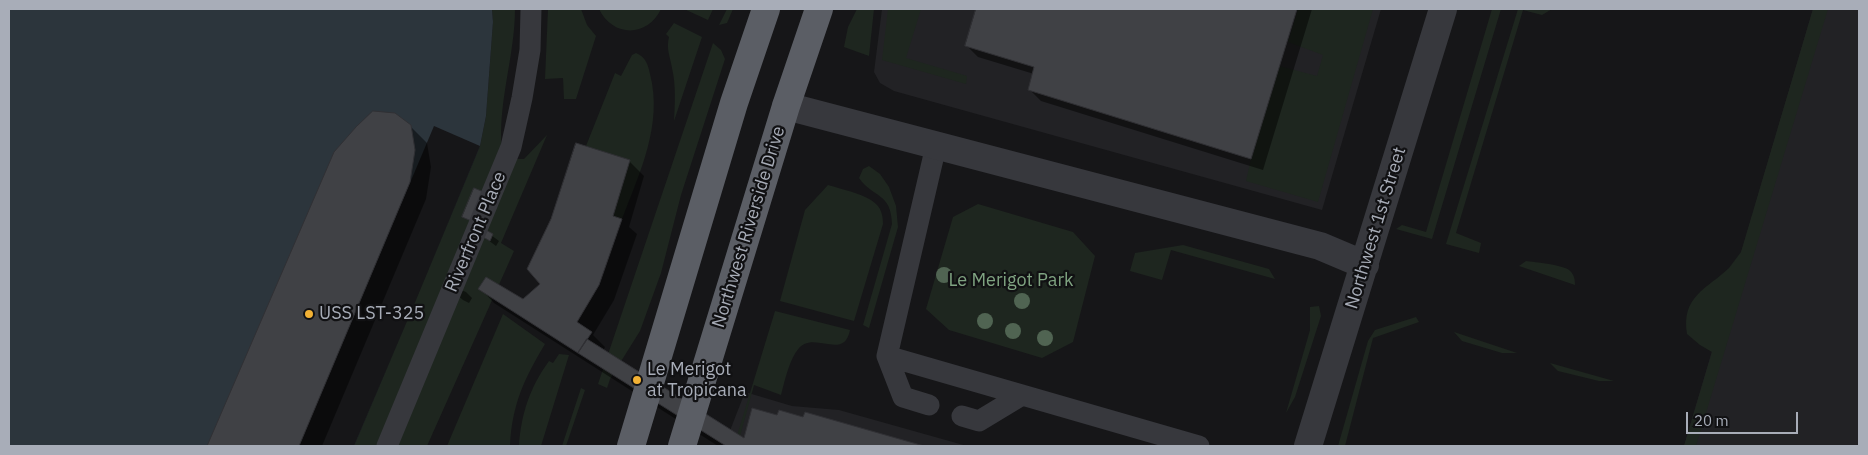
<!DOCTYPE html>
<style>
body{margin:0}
#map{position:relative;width:1868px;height:455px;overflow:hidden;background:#161618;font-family:"IBM Plex Sans",sans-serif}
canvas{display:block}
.frame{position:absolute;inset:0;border:10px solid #a8adb8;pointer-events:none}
.scale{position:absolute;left:1686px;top:412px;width:112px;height:22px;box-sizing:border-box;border:2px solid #a8adb8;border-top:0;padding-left:6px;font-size:15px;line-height:18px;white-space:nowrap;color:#a8adb8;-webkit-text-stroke:4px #111113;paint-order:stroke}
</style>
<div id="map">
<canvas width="1868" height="455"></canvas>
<div class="frame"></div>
<div class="scale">20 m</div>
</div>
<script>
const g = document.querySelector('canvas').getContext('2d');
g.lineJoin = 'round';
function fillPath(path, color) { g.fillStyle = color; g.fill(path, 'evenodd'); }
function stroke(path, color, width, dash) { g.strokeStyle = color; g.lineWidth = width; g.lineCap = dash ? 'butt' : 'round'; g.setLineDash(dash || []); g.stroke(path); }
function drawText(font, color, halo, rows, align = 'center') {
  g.font = font + ' "IBM Plex Sans",sans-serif'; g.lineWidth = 4.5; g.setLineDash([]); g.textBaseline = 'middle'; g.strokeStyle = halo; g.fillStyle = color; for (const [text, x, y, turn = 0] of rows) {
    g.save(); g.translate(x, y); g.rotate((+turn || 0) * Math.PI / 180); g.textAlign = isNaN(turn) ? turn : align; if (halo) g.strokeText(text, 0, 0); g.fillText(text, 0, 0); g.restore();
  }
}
fillPath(new Path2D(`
 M 882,9 L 1381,9 L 1322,210 L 894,91 L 880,83 L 874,72 Z
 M 1813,9 L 1859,9 L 1859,446 L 1684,446 Z
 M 745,392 L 792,406 L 839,410 L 967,446 L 724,446 Z`), '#222225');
fillPath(new Path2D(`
 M 492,9 L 515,9 C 515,59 495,109 503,159 L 524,159 L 547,135 L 501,243 L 514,251 L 427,446 L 354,446 L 480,146 L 486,116 L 493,22 Z
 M 548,9 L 581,9 L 587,25 L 596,36 L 576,99 L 564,99 L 563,78 L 545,79 Z
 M 599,9 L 661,9 C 648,37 613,38 599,9 Z
 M 684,9 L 713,9 L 708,20 Z
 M 727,9 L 733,9 L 727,23 L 719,25 Z
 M 857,9 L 874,9 L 869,56 L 844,47 L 848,27 Z
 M 888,9 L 921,9 L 906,58 L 967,76 L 966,84 L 882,60 Z
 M 1298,9 L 1373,9 L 1318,202 L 1246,181 L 1251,159 L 1279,66 L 1317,76 L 1323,55 L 1288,42 Z
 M 1492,9 L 1501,9 L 1432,239 L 1396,229 L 1402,225 L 1426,232 Z
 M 1518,9 L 1552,9 L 1542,15 L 1523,10 L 1456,233 L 1481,243 L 1479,253 L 1446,244 Z
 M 1813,9 L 1828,9 L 1696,446 L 1684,446 L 1712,352 L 1700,345 L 1687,334 C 1681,296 1707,289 1729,268 C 1733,263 1737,257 1741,252 Z
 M 674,23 L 702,37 L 674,121 C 675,103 676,85 672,68 C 670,56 666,49 669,37 L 666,34 Z
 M 713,43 L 721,50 L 725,59 L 681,195 L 661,273 L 640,331 L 610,379 L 607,388 L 598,384 Z
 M 636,53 C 646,57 648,65 650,74 C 663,124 640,172 622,219 L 613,216 L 629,160 L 586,146 L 615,73 L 621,76 L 632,55 Z
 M 869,166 L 880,174 L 889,187 L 896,206 L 898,227 L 869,328 L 863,325 L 892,224 C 891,192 874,199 859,178 L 863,169 Z
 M 828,185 C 841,189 869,195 877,205 C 882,210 883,218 883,224 L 854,321 L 780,301 L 805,210 Z
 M 978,204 L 1073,232 L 1095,256 L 1073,342 L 1042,358 L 949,330 L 926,309 L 953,217 Z
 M 1183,245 L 1269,269 L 1275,279 L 1171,250 L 1162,280 L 1130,271 L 1135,253 Z
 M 1526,261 C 1535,262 1563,265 1569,270 C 1574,274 1575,279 1575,285 L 1519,266 Z
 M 1319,306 L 1321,316 L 1295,397 L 1286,413 L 1310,330 L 1310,307 Z
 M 775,311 L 850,330 C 844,361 815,331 799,348 C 789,360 785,380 781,395 L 754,385 L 739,440 L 736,439 Z
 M 503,314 L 545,344 C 524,379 512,405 510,446 L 447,446 Z
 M 1416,317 L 1419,322 L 1373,338 L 1345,446 L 1338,446 L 1368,341 L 1375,330 Z
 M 1454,332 L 1517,353 L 1502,353 L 1462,341 Z
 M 559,354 L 569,355 L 541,446 L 519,446 C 521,414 530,387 549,361 L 553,363 Z
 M 1550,363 L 1614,381 L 1599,381 L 1558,371 Z
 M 581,388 L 585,390 L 566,446 L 562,446 Z`), '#1e261f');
fillPath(new Path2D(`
 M 9,9 L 492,9 L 493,22 L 486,116 L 480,146 L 354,446 L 9,446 Z`), '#2c353c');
fillPath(new Path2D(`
 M 434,126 L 480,146 L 416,300 L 354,446 L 299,446 Z`), '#161618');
fillPath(new Path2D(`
 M 978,9 L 1312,9 L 1263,170 L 1041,101 L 1029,89 L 1034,74 L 978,57 L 967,46 Z
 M 410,126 L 427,143 L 431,167 L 426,199 L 322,446 L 208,446 L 335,153 Z
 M 629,161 L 644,176 L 629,227 L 637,234 L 614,300 L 593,335 L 605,347 L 603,351 L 745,440 L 778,416 L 804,419 L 806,414 L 920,446 L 718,446 L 494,303 L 480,288 L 523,301 L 542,284 Z
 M 487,232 L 499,241 L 496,246 L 484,237 Z
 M 459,289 L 466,292 L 472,298 L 469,303 L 463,300 L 456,294 Z`), '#0007');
const building = new Path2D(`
 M 976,9 L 1297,9 L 1251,159 L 1028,90 L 1034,67 L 965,46 Z
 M 373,111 L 395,113 L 411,125 L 415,150 L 410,182 L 299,446 L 207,446 L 334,152 L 356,127 Z
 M 576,143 L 630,160 L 613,216 L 622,219 L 599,285 L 577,322 L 592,332 L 578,353 L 478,289 L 486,277 L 523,299 L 540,284 L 527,269 L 551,219 Z
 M 474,188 L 486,193 L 474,222 L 462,217 Z
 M 486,230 L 493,234 L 490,241 L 483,237 Z
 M 587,339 L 744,438 L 752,408 L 777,415 L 779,410 L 803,417 L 805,412 L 924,446 L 726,446 L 578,353 Z`);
fillPath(building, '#404145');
stroke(building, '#303034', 1);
stroke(new Path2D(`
 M 936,146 L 887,356 L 1199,446
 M 887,356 L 903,397 L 929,405
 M 962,416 L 979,421 L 1022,395
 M 387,446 L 511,147 L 522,98 L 530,50 L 531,9`), '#37383d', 21);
stroke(new Path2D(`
 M 786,106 L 1320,246 L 1365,265
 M 1308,446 L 1443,9`), '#37383d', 28);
stroke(new Path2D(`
 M 631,446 L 734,103 L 766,9
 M 682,446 L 786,106 L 819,9`), '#5b5e65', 28);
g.fillStyle = '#506452';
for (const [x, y] of [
 [944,275],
 [1022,301],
 [985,321],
 [1013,331],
 [1045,338]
]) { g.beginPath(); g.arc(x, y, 8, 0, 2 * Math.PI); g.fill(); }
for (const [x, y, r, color] of [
 [309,314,5,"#f2b134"],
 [637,380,5,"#f2b134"]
]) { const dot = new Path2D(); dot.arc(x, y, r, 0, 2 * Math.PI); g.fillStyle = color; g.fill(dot); stroke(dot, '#111113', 2); }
drawText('18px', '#a8adb8', '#111113', [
 ["Northwest Riverside Drive",749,227,-73],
 ["Northwest 1st Street",1376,228,-73],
 ["Riverfront Place",476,232,-67]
]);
drawText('18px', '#7fa381', '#111113', [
 ["Le Merigot Park",1011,281]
]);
drawText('18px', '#a8adb8', '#111113', [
 ["USS LST-325",319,314],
 ["Le Merigot",647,370],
 ["at Tropicana",647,391]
], 'left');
</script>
